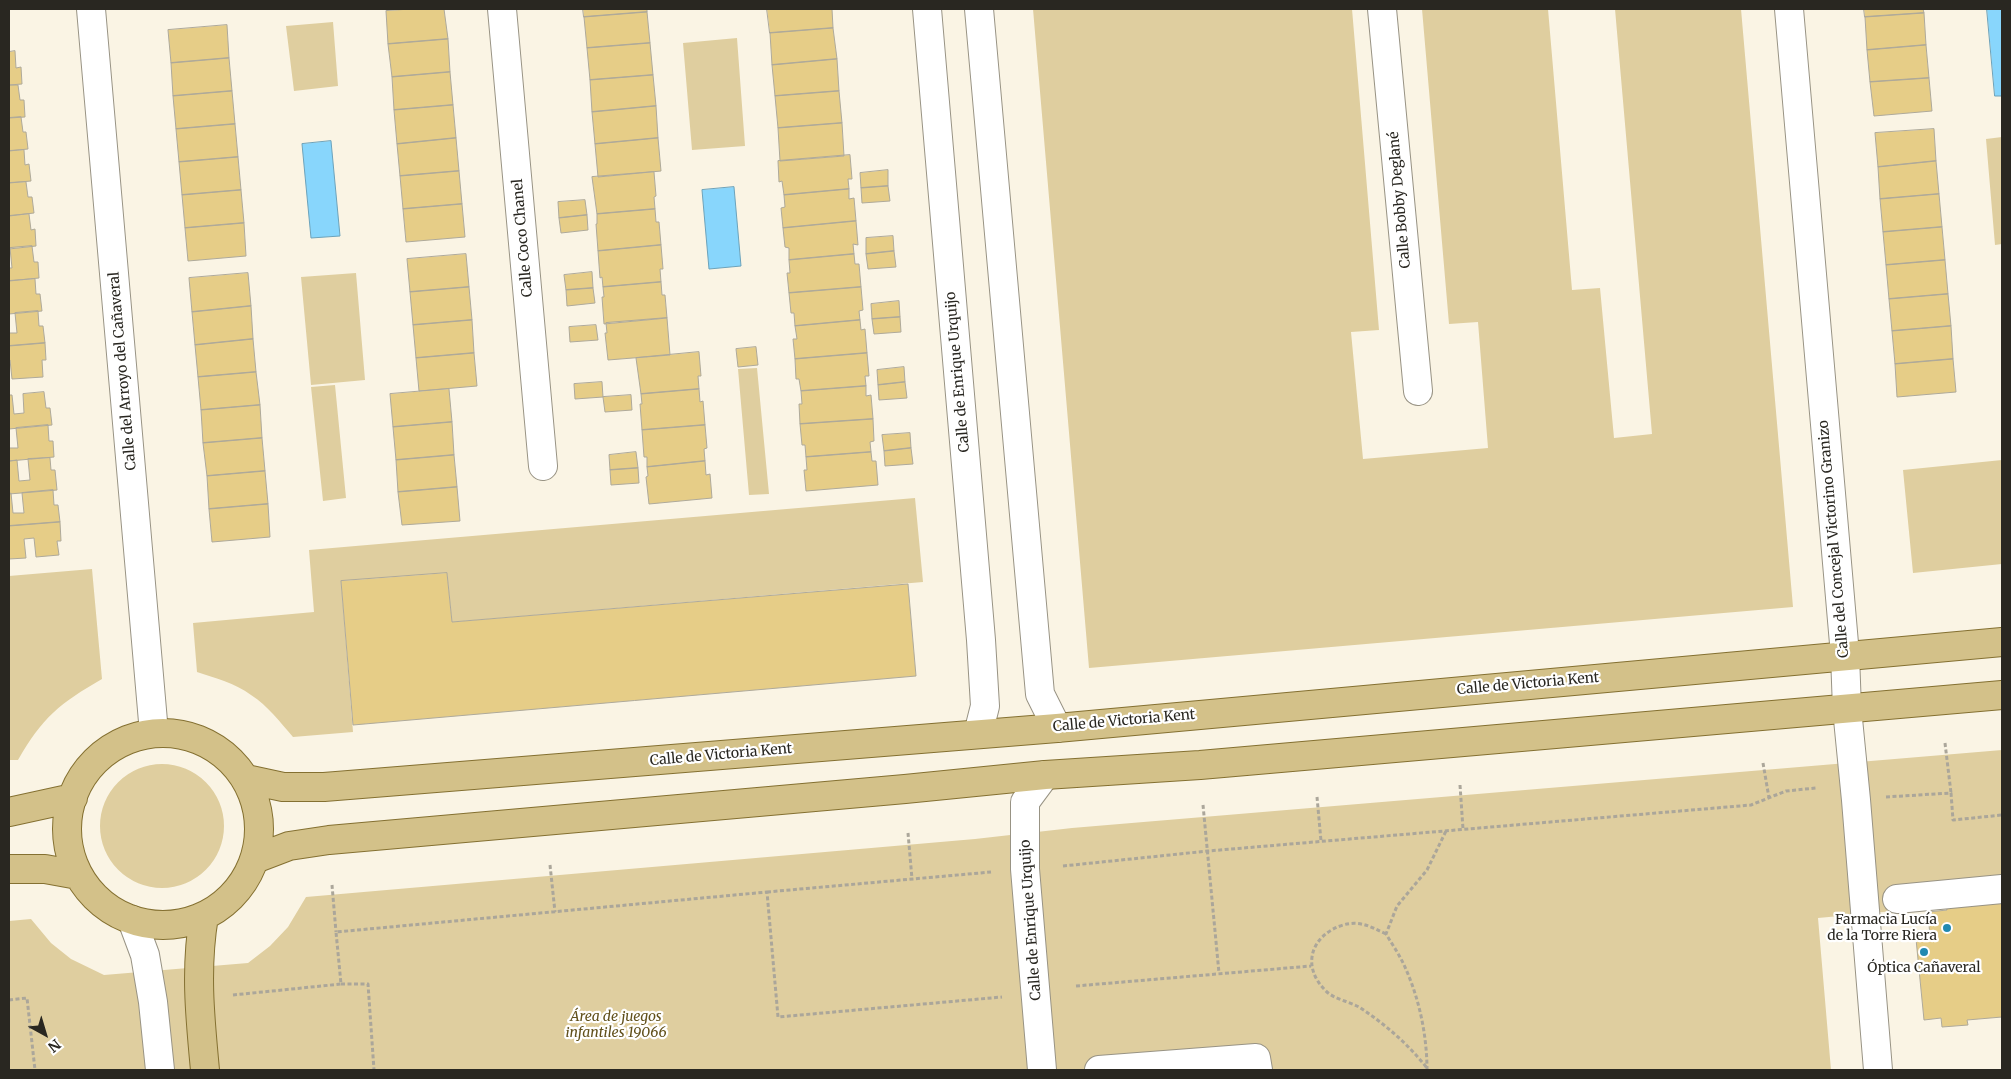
<!DOCTYPE html>
<meta charset="utf-8">
<style>
body{margin:0}
#map{position:relative;width:2011px;height:1079px;overflow:hidden;background:#faf4e4;font-family:Merriweather,serif}
canvas{display:block}
.frame{position:absolute;inset:0;border:10px solid #292721;pointer-events:none}
.north{position:absolute;left:20px;top:1009px;width:50px;height:50px;-webkit-text-stroke:4px #fff;paint-order:stroke;rotate:141deg;font-size:14px;font-weight:700;line-height:20px;text-align:center;color:#292721}
.north::after{content:'';display:block;margin:auto;width:18px;height:22px;background:#292721;clip-path:polygon(50% 0,100% 100%,50% 72%,0 100%)}
</style>
<div id="map">
<canvas width="2011" height="1079"></canvas>
<div class="frame"></div>
<div class="north">N</div>
</div>
<script>
const g = document.querySelector('canvas').getContext('2d');
g.lineJoin = 'round';
function fillPath(path, color) { g.fillStyle = color; g.fill(path, 'evenodd'); }
function stroke(path, color, width, dash) { g.strokeStyle = color; g.lineWidth = width; g.lineCap = dash ? 'butt' : 'round'; g.setLineDash(dash || []); g.stroke(path); }
function drawText(font, color, halo, rows, align = 'center') {
  g.font = font + ' Merriweather,serif'; g.lineWidth = 4.5; g.setLineDash([]); g.textBaseline = 'middle'; g.strokeStyle = halo; g.fillStyle = color; for (const [text, x, y, turn = 0] of rows) {
    g.save(); g.translate(x, y); g.rotate((+turn || 0) * Math.PI / 180); g.textAlign = isNaN(turn) ? turn : align; if (halo) g.strokeText(text, 0, 0); g.fillText(text, 0, 0); g.restore();
  }
}
fillPath(new Path2D(`
 M 1033,9 L 1352,9 L 1379,330 L 1351,332 L 1363,459 L 1488,448 L 1478,322 L 1449,324 L 1422,9 L 1548,9 L 1572,290 L 1600,288 L 1614,438 L 1652,434 L 1615,9 L 1741,9 L 1793,607 L 1089,668 Z
 M 333,22 L 338,86 L 294,91 L 286,26 Z
 M 737,38 L 745,146 L 692,150 L 683,43 Z
 M 2002,137 L 2002,244 L 1995,245 L 1986,139 Z
 M 356,273 L 365,380 L 311,385 L 301,277 Z
 M 757,368 L 769,494 L 749,495 L 738,369 Z
 M 335,385 L 346,498 L 323,501 L 311,387 Z
 M 2002,460 L 2002,564 L 1913,573 L 1903,470 Z
 M 915,498 L 923,582 L 452,622 L 447,573 L 341,581 L 353,732 L 293,737 C 280,722 268,706 251,695 C 235,683 215,678 197,672 L 193,623 L 314,612 L 309,550 Z
 M 92,569 L 102,679 C 60,703 42,718 18,760 L 9,760 L 9,576 Z
 M 2002,750 L 2002,901 L 1818,918 L 1831,1070 L 9,1070 L 9,921 L 31,919 L 51,943 L 71,959 L 104,975 L 248,963 L 270,946 L 288,927 L 306,897 L 975,839 L 1072,828 Z
 M100 826a62 62 0 1 1 124 0a62 62 0 1 1-124 0Z`), '#dfce9f');
const water = new Path2D(`
 M 1987,9 L 2002,9 L 2002,96 L 1995,96 Z
 M 331,141 L 340,236 L 311,238 L 302,144 Z
 M 734,187 L 741,266 L 709,269 L 702,190 Z`);
fillPath(water, '#88d6fc');
stroke(water, '#6ca2ba', 1);
const building = new Path2D(`
 M 411,9 L 444,9 L 448,39 L 388,44 L 386,11 Z
 M 583,9 L 647,9 L 647,12 L 584,17 Z
 M 767,9 L 832,9 L 833,28 L 770,33 Z
 M 1864,9 L 1923,9 L 1924,13 L 1865,17 Z
 M 647,12 L 650,43 L 587,48 L 584,17 Z
 M 1924,13 L 1926,45 L 1867,50 L 1865,17 Z
 M 227,25 L 229,58 L 171,63 L 168,30 Z
 M 833,28 L 837,59 L 772,65 L 770,33 Z
 M 448,39 L 450,72 L 392,77 L 388,44 Z
 M 650,43 L 653,75 L 590,80 L 587,48 Z
 M 1926,45 L 1929,78 L 1870,82 L 1867,50 Z
 M 15,51 L 16,68 L 21,67 L 22,84 L 9,85 L 9,52 Z
 M 229,58 L 232,91 L 173,96 L 171,63 Z
 M 837,59 L 839,91 L 775,96 L 772,65 Z
 M 450,72 L 453,105 L 394,110 L 392,77 Z
 M 653,75 L 656,106 L 592,112 L 590,80 Z
 M 1929,78 L 1932,111 L 1874,116 L 1870,82 Z
 M 9,85 L 18,85 L 20,100 L 24,100 L 25,117 L 9,118 Z
 M 232,91 L 235,124 L 176,129 L 173,96 Z
 M 839,91 L 842,123 L 778,128 L 775,96 Z
 M 453,105 L 456,138 L 397,144 L 394,110 Z
 M 656,106 L 658,138 L 595,144 L 592,112 Z
 M 21,117 L 23,132 L 26,132 L 28,149 L 9,151 L 9,118 Z
 M 842,123 L 844,156 L 780,161 L 778,128 Z
 M 235,124 L 238,157 L 179,162 L 176,129 Z
 M 1934,129 L 1936,161 L 1878,167 L 1875,133 Z
 M 456,138 L 459,171 L 400,176 L 397,144 Z
 M 658,138 L 661,171 L 598,177 L 595,144 Z
 M 24,150 L 25,165 L 29,164 L 31,181 L 9,183 L 9,151 Z
 M 850,155 L 852,179 L 848,179 L 849,189 L 784,195 L 782,181 L 779,182 L 778,161 Z
 M 238,157 L 241,190 L 182,195 L 179,162 Z
 M 1936,161 L 1939,194 L 1880,199 L 1878,167 Z
 M 888,170 L 888,186 L 861,188 L 860,173 Z
 M 459,171 L 462,204 L 403,209 L 400,176 Z
 M 654,172 L 656,196 L 654,197 L 655,209 L 597,214 L 592,177 Z
 M 26,182 L 28,197 L 32,197 L 34,213 L 9,216 L 9,183 Z
 M 888,186 L 890,201 L 862,203 L 861,188 Z
 M 849,189 L 849,199 L 854,198 L 856,221 L 783,228 L 781,208 L 785,207 L 784,195 Z
 M 241,190 L 244,223 L 185,228 L 182,195 Z
 M 1939,194 L 1942,227 L 1883,232 L 1880,199 Z
 M 585,200 L 587,215 L 559,218 L 558,202 Z
 M 462,204 L 465,237 L 406,242 L 403,209 Z
 M 655,209 L 656,222 L 659,222 L 661,245 L 598,251 L 596,224 L 597,224 L 597,214 Z
 M 29,214 L 31,230 L 35,229 L 36,246 L 9,249 L 9,216 Z
 M 587,215 L 588,230 L 561,233 L 559,218 Z
 M 856,221 L 858,245 L 853,244 L 854,254 L 789,260 L 789,248 L 785,247 L 783,228 Z
 M 244,223 L 246,256 L 188,261 L 185,228 Z
 M 1942,227 L 1945,260 L 1886,265 L 1883,232 Z
 M 893,236 L 894,251 L 866,254 L 866,238 Z
 M 661,245 L 663,269 L 660,269 L 661,282 L 603,287 L 602,277 L 600,278 L 598,251 Z
 M 32,246 L 34,262 L 38,262 L 39,278 L 9,281 L 9,268 L 12,268 L 10,248 Z
 M 894,251 L 896,267 L 868,269 L 866,254 Z
 M 466,254 L 469,287 L 410,292 L 407,259 Z
 M 854,254 L 855,264 L 859,264 L 861,287 L 789,293 L 787,273 L 790,273 L 789,260 Z
 M 1945,260 L 1948,294 L 1889,299 L 1886,265 Z
 M 592,272 L 593,288 L 566,290 L 564,275 Z
 M 248,273 L 251,306 L 192,312 L 189,278 Z
 M 35,279 L 36,294 L 40,294 L 42,311 L 9,314 L 9,281 Z
 M 661,282 L 662,295 L 665,295 L 667,318 L 604,324 L 602,297 L 604,297 L 603,287 Z
 M 469,287 L 472,320 L 413,325 L 410,292 Z
 M 861,287 L 863,310 L 859,311 L 860,320 L 795,326 L 794,313 L 791,313 L 789,293 Z
 M 593,288 L 595,303 L 567,306 L 566,290 Z
 M 1948,294 L 1951,326 L 1892,331 L 1889,299 Z
 M 899,301 L 900,317 L 872,319 L 871,304 Z
 M 251,306 L 253,339 L 195,345 L 192,312 Z
 M 38,311 L 39,326 L 43,326 L 45,343 L 9,346 L 9,333 L 17,333 L 15,313 Z
 M 900,317 L 901,332 L 874,334 L 872,319 Z
 M 667,318 L 670,355 L 608,360 L 605,333 L 607,333 L 606,323 Z
 M 472,320 L 474,353 L 416,358 L 413,325 Z
 M 860,320 L 861,330 L 865,329 L 867,353 L 795,359 L 793,339 L 797,339 L 795,326 Z
 M 596,325 L 598,340 L 570,342 L 569,327 Z
 M 1951,326 L 1953,359 L 1895,364 L 1892,331 Z
 M 253,339 L 256,372 L 198,377 L 195,345 Z
 M 45,343 L 46,360 L 42,360 L 43,377 L 12,379 L 10,360 L 9,360 L 9,346 Z
 M 756,347 L 758,365 L 738,367 L 736,349 Z
 M 699,352 L 701,376 L 698,376 L 699,389 L 641,394 L 636,358 Z
 M 474,353 L 477,386 L 419,391 L 416,358 Z
 M 867,353 L 869,376 L 865,376 L 866,386 L 801,391 L 799,379 L 796,379 L 795,359 Z
 M 1953,359 L 1956,392 L 1897,397 L 1895,364 Z
 M 904,367 L 905,382 L 878,385 L 877,370 Z
 M 256,372 L 260,405 L 201,410 L 198,377 Z
 M 602,382 L 603,397 L 575,399 L 574,384 Z
 M 905,382 L 907,398 L 879,400 L 878,385 Z
 M 866,386 L 866,396 L 871,395 L 873,419 L 800,424 L 799,404 L 802,404 L 801,391 Z
 M 449,389 L 452,422 L 393,427 L 390,394 Z
 M 699,389 L 700,402 L 703,401 L 705,425 L 642,430 L 640,404 L 642,404 L 641,394 Z
 M 44,392 L 46,408 L 50,408 L 52,425 L 9,429 L 9,395 L 12,395 L 14,414 L 24,413 L 23,394 Z
 M 631,395 L 632,410 L 605,412 L 603,397 Z
 M 260,405 L 262,438 L 203,443 L 201,410 Z
 M 873,419 L 874,441 L 870,442 L 871,452 L 806,457 L 805,445 L 802,445 L 800,424 Z
 M 452,422 L 454,455 L 396,460 L 393,427 Z
 M 48,425 L 49,441 L 53,441 L 54,457 L 9,461 L 9,448 L 18,448 L 16,428 Z
 M 705,425 L 707,448 L 704,449 L 705,461 L 647,467 L 647,457 L 644,457 L 642,430 Z
 M 910,433 L 911,448 L 884,451 L 882,435 Z
 M 262,438 L 265,471 L 207,476 L 203,443 Z
 M 911,448 L 913,464 L 885,466 L 884,451 Z
 M 636,452 L 638,468 L 610,470 L 609,455 Z
 M 871,452 L 872,461 L 876,461 L 878,485 L 806,491 L 804,470 L 807,470 L 806,457 Z
 M 454,455 L 457,487 L 398,492 L 396,460 Z
 M 50,458 L 51,470 L 55,470 L 57,490 L 9,494 L 9,461 L 17,460 L 19,481 L 30,480 L 28,459 Z
 M 705,461 L 706,475 L 710,474 L 712,498 L 649,504 L 646,477 L 648,476 L 647,467 Z
 M 638,468 L 639,483 L 611,485 L 610,470 Z
 M 265,471 L 268,504 L 209,509 L 207,476 Z
 M 457,487 L 460,521 L 402,525 L 398,492 Z
 M 53,490 L 54,505 L 58,505 L 60,522 L 9,526 L 9,494 L 11,493 L 13,513 L 24,513 L 22,493 Z
 M 268,504 L 270,537 L 212,542 L 209,509 Z
 M 60,522 L 61,541 L 57,541 L 59,555 L 36,557 L 34,538 L 24,539 L 26,558 L 9,559 L 9,526 Z
 M 447,573 L 452,622 L 908,584 L 916,676 L 353,725 L 341,581 Z
 M 2002,902 L 2002,1017 L 1967,1020 L 1968,1025 L 1942,1027 L 1941,1018 L 1924,1020 L 1916,939 L 1930,937 L 1928,912 L 1947,910 L 1946,906 Z`);
fillPath(building, '#e6cd87');
stroke(building, '#aea99a', 1);
const minor = new Path2D(`
 M 91,9 L 154,733
 M 502,9 L 543,466
 M 927,9 L 981,640 L 985,706 L 978,734
 M 979,9 L 1040,694 L 1057,728
 M 1382,9 L 1418,391
 M 1789,9 L 1845,655 L 1847,709 L 1856,800 L 1878,1070
 M 1897,899 L 2002,889
 M 132,920 L 145,955 L 153,1002 L 160,1070
 M 1042,1070 L 1025,869 L 1025,802 L 1045,775
 M 1099,1070 L 1256,1058 L 1258,1070`);
const major = new Path2D(`
 M67 829a96 96 0 1 1 192 0a96 96 0 1 1-192 0Z
 M 246,779 L 283,787 L 324,787 L 1057,728 L 2002,642
 M 9,812 L 73,798
 M 255,859 L 289,846 L 329,840 L 905,789 L 1045,775 L 1200,765 L 2002,695
 M 9,869 L 45,869 L 78,875
 M 204,916 C 195,969 200,1017 205,1070`);
stroke(minor, '#989384', 30);
stroke(major, '#847031', 30);
stroke(new Path2D(`
 M 1945,743 L 1951,793
 M 1763,763 L 1769,798
 M 1460,785 L 1463,829
 M 1317,797 L 1321,841
 M 1886,797 L 1951,793 L 1953,820 L 2002,815
 M 1203,805 L 1219,973
 M 908,833 L 912,879
 M 550,865 L 555,912
 M 1063,866 L 1208,851 L 1751,805 L 1786,791 L 1816,788
 M 332,885 L 336,932
 M 767,892 L 991,872
 M 1386,934 C 1371,927 1360,920 1343,925 C 1311,935 1301,966 1325,990 C 1333,999 1348,1001 1359,1007 C 1385,1024 1408,1044 1427,1068
 M 341,984 L 368,984 L 374,1070
 M 1076,986 L 1311,966
 M 233,995 L 341,984 L 336,932 L 767,892 L 778,1017 L 1002,997
 M 9,1000 L 27,998 L 35,1070
 M 1427,1070 C 1427,1035 1419,997 1404,965 C 1399,954 1392,944 1386,934 L 1397,906 L 1427,870 L 1446,831`), '#aba69a', 3, [4, 2.5]);
stroke(minor, '#fff', 28);
stroke(major, '#d3c189', 28);
for (const [x, y, r, color] of [
 [1947,928,5,"#2189b1"],
 [1924,952,5,"#2189b1"]
]) { const dot = new Path2D(); dot.arc(x, y, r, 0, 2 * Math.PI); g.fillStyle = color; g.fill(dot); stroke(dot, '#fff', 2); }
drawText('14px', '#292721', '#fff', [
 ["Calle Bobby Deglané",1400,200,-95],
 ["Calle Coco Chanel",523,238,-95],
 ["Calle del Arroyo del Cañaveral",123,371,-95],
 ["Calle de Enrique Urquijo",958,372,-95],
 ["Calle del Concejal Victorino Granizo",1834,539,-95],
 ["Calle de Victoria Kent",1528,684,-5],
 ["Calle de Victoria Kent",1124,721,-5],
 ["Calle de Victoria Kent",721,755,-5],
 ["Calle de Enrique Urquijo",1031,920,-94]
]);
drawText('14px', '#292721', '#fff', [
 ["Farmacia Lucía",1937,920],
 ["de la Torre Riera",1937,936],
 ["Óptica Cañaveral",1924,968,"center"]
], 'right');
drawText('italic 14px', '#61501b', '#fff', [
 ["Área de juegos",616,1017],
 ["infantiles 19066",616,1033]
]);
</script>
